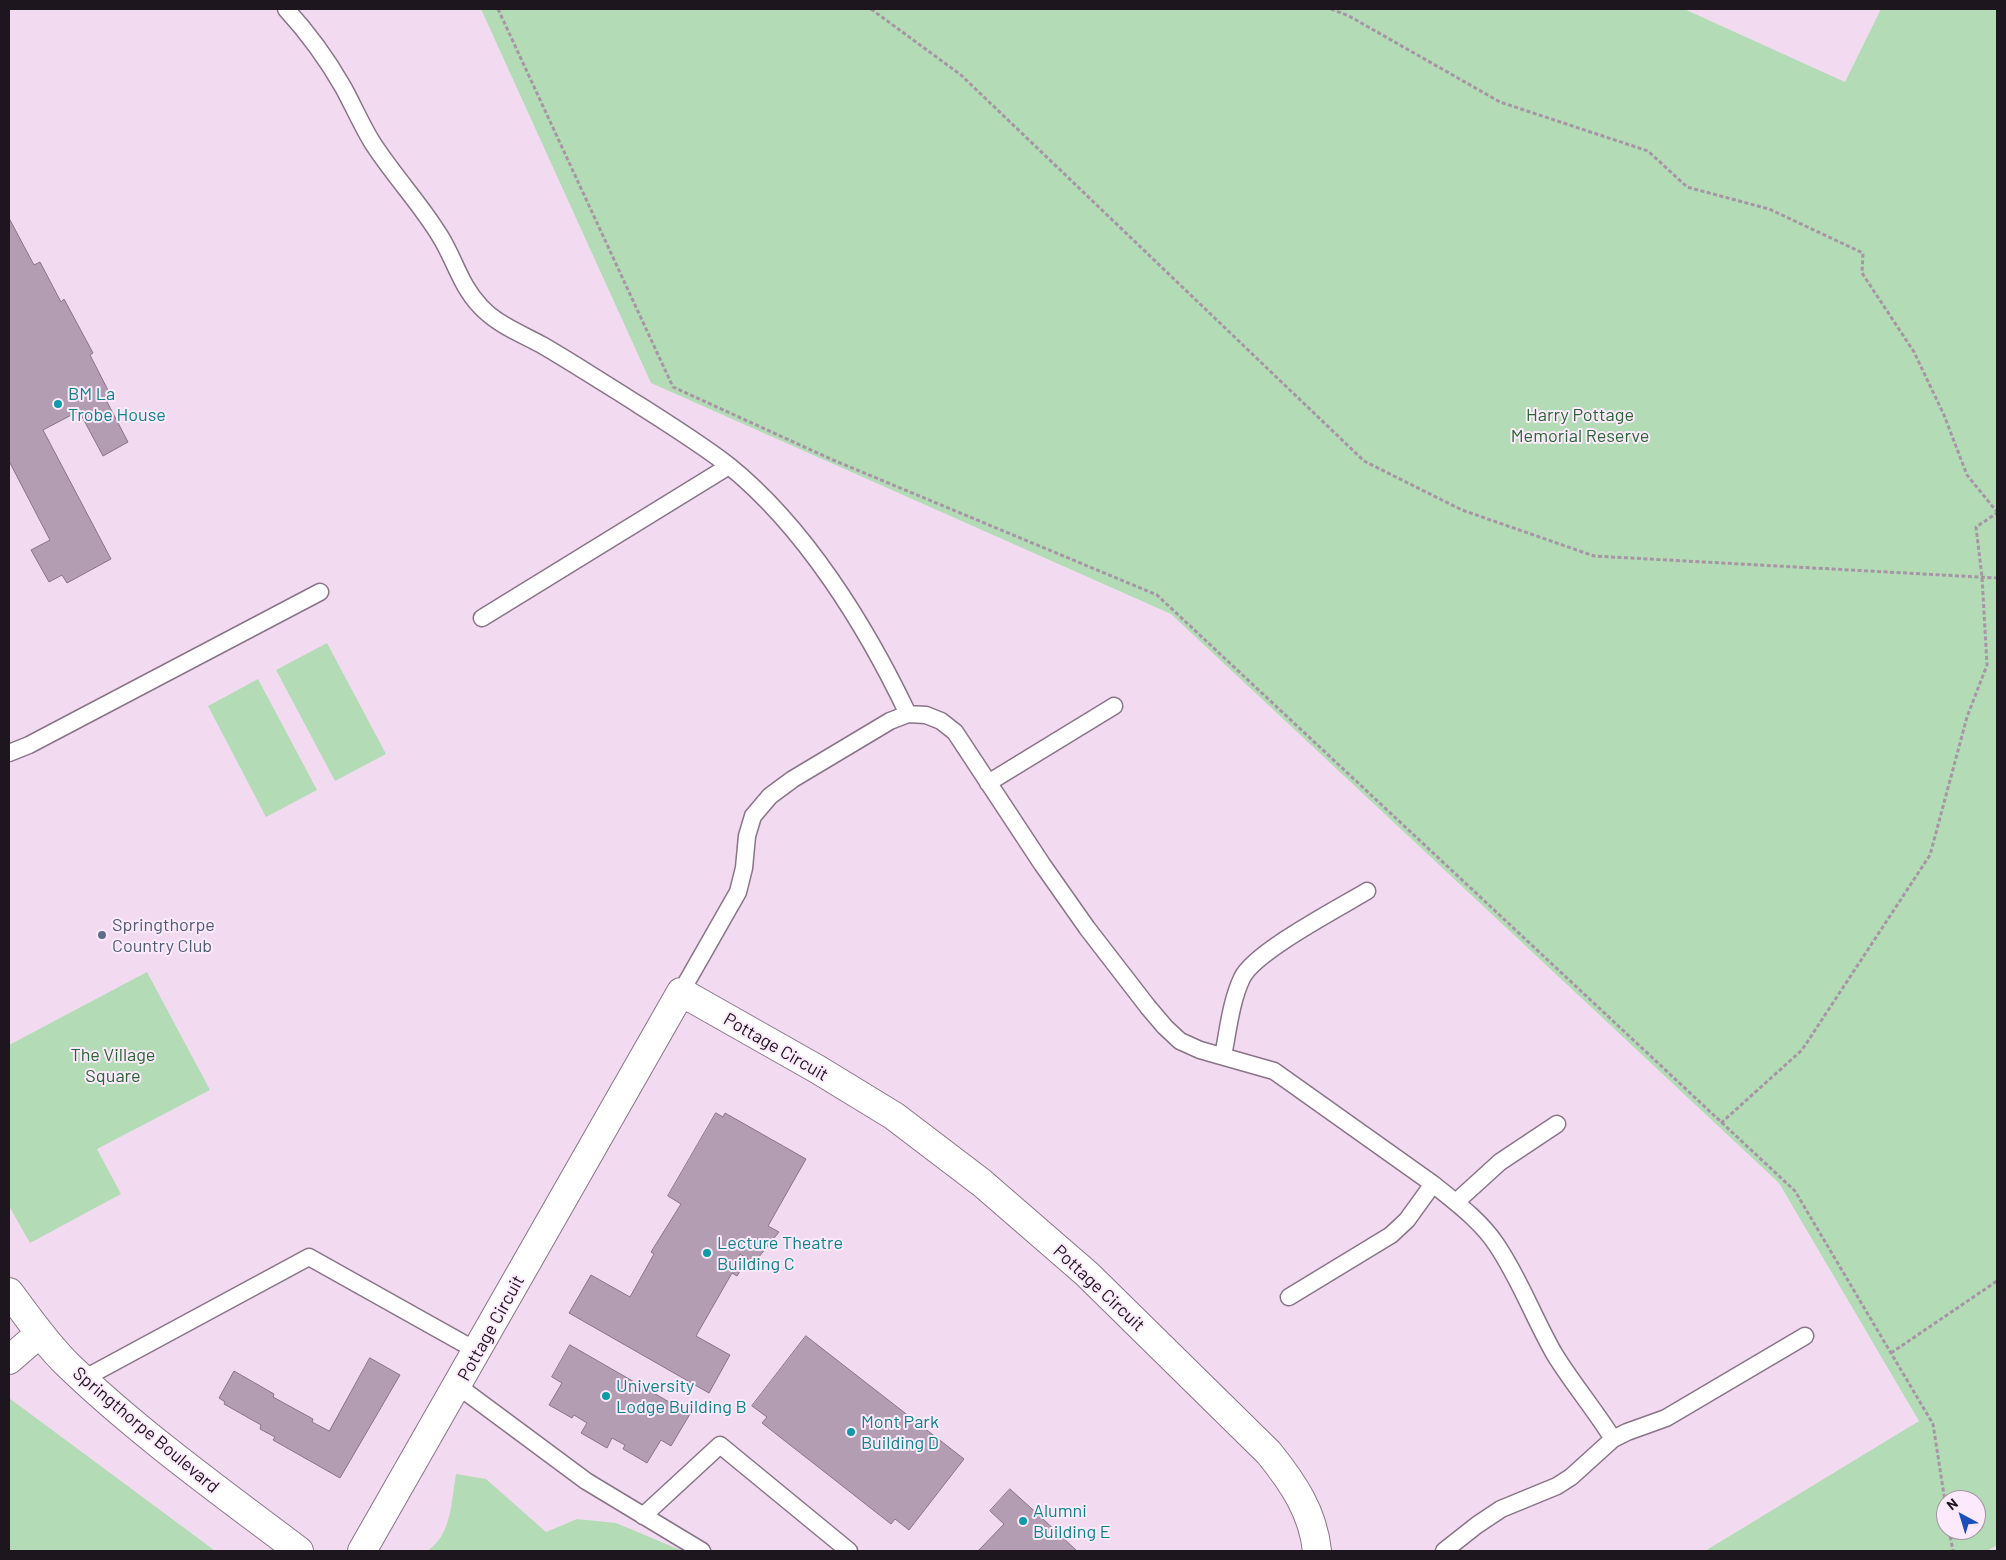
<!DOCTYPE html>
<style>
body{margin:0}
#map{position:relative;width:2006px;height:1560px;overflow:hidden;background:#f2dbf1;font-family:Barlow,sans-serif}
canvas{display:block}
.frame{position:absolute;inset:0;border:10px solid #1e161e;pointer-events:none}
.north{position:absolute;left:1936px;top:1490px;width:50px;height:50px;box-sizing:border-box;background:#fceafc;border:1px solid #a395a3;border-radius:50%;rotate:321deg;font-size:14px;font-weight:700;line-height:20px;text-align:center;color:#1e161e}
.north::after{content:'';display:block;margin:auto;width:18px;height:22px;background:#1b50bc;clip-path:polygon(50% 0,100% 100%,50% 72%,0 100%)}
</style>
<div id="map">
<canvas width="2006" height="1560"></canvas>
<div class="frame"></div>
<div class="north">N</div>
</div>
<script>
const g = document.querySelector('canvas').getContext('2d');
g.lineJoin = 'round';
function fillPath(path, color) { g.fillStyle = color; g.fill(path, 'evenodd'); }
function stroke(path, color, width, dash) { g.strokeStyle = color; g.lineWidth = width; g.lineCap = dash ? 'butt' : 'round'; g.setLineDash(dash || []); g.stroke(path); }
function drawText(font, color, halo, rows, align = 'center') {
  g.font = font + ' Barlow,sans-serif'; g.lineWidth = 4; g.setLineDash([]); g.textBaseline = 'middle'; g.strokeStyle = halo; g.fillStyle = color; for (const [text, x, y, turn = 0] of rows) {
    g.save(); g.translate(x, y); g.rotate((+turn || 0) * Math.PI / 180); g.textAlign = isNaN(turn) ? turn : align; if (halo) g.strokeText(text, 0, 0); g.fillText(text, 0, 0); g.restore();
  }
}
fillPath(new Path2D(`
 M 481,9 L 1684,9 L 1845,82 L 1881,9 L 1997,9 L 1997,1545 L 1987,1551 L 1705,1551 L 1919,1421 L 1779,1183 L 1171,614 L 651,383 ZM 1946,1500 L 1976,1500 L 1976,1530 L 1946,1530 Z
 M 327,643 L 386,754 L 335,781 L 276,670 Z
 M 258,679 L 317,790 L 266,817 L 208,706 Z
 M 147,972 L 210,1090 L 97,1149 L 121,1194 L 30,1243 L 9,1206 L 9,1045 Z
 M 9,1398 L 214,1550 L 213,1551 L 9,1551 Z
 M 456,1474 L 486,1479 L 546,1532 L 577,1519 L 616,1523 L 683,1551 L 427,1551 C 452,1535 451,1501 456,1474 Z`), '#b3dcb6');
const building = new Path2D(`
 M 10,220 L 34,265 L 40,262 L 61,302 L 64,299 L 93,353 L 90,355 L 111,396 L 105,398 L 128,442 L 103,456 L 79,411 L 43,430 L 111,559 L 67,583 L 62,575 L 49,582 L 31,550 L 50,540 L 9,461 L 9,221 Z
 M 716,1113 L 723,1117 L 725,1113 L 806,1159 L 768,1226 L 779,1232 L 754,1263 L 740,1254 L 736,1261 L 743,1266 L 737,1276 L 732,1273 L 696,1336 L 730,1355 L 709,1393 L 569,1313 L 591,1275 L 630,1297 L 654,1254 L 651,1252 L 681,1204 L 668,1196 Z
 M 806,1336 L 964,1459 L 909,1530 L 895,1519 L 891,1524 L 762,1423 L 767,1417 L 752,1406 Z
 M 570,1345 L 690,1414 L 671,1446 L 661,1440 L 647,1463 L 623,1449 L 625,1445 L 612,1438 L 607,1448 L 581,1433 L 587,1423 L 574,1415 L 572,1418 L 549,1405 L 562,1383 L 552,1377 Z
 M 370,1358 L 400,1375 L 340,1478 L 273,1440 L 275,1437 L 260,1429 L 261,1425 L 224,1404 L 225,1402 L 219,1398 L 234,1371 L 274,1394 L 273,1397 L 313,1419 L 312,1422 L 329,1431 Z
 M 1010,1489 L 1042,1518 L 1077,1551 L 978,1551 L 1004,1524 L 990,1511 Z`);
fillPath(building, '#b39db2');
stroke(building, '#887387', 1);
const lane = new Path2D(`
 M 286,9 C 308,33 327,59 343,87 C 353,105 361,124 372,142 C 393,175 420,203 440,236 C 455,260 460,285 481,307 C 498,325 520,333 542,345 C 568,360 594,377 620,393 C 656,416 694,439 728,465 C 805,527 866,626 908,714
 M 482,618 L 729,466
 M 9,753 L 29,745 L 320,592
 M 988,783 L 1114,706
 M 681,992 L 738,892 L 744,868 L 747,836 L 753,816 L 770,796 L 793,779 L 890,721 L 908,714 L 926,715 L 941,721 L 955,732 L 1042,864 L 1087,928 L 1148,1007 L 1165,1027 L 1180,1041 L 1200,1050 L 1274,1071 L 1433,1184 C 1455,1202 1480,1220 1496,1244 C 1520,1279 1534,1319 1555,1355 C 1573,1384 1595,1410 1613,1439
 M 1223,1056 C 1228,1031 1231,1001 1242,978 C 1254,952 1339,908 1367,891
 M 1456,1202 L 1500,1162 L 1557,1124
 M 1289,1297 L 1391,1235 L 1407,1220 L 1433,1184
 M 83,1379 L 309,1257 L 477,1351
 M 458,1386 L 586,1481 L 702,1551
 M 643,1516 L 720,1445 L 849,1551
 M 1444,1551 L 1477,1525 L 1501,1509 L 1557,1486 L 1571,1477 L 1613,1439 L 1627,1432 L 1666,1418 L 1805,1336`);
const street = new Path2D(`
 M 9,1292 C 28,1317 46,1344 69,1366 C 140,1434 221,1492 299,1551
 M 9,1360 L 40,1333
 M 362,1551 L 681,992 L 817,1069 L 894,1116 L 982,1183 L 1087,1274 L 1269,1453 C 1293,1483 1313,1512 1317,1551`);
stroke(lane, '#897488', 19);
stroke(street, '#897488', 30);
stroke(new Path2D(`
 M 498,9 L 673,387 L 833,460 L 1157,595 L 1795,1191 L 1933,1424 L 1946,1508
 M 871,9 L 961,75 L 1364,461 L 1462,510 L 1594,556 L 1997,578
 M 1331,9 L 1349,16 L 1500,102 L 1648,151 L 1687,187 L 1769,209 L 1863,253 L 1862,273 L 1914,352 L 1944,415 L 1967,475 L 1997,512
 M 1721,1123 L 1802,1050 L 1930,855 L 1967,717 L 1987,665 L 1982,577 L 1976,527 L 1997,513
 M 1891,1353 L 1997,1281
 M 1949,1530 L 1953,1551`), '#a795a6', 3, [4, 2.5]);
stroke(lane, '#fff', 16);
stroke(street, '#fff', 28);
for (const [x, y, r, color] of [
 [58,404,5,"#0f9aa8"],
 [102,935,5,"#5c6f8a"],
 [707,1253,5,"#0f9aa8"],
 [606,1396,5,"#0f9aa8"],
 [851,1432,5,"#0f9aa8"],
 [1023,1521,5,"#0f9aa8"]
]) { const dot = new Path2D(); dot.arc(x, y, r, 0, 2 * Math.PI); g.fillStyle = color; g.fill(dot); stroke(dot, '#fceafc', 2); }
drawText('18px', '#0d838f', '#fceafc', [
 ["BM La",68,394],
 ["Trobe House",68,415],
 ["Lecture Theatre",717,1243],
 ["Building C",717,1264],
 ["University",616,1386],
 ["Lodge Building B",616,1407],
 ["Mont Park",861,1422],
 ["Building D",861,1443],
 ["Alumni",1033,1511],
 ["Building E",1033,1532]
], 'left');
drawText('18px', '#2a6534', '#fceafc', [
 ["Harry Pottage",1580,415],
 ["Memorial Reserve",1580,436],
 ["The Village",113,1055],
 ["Square",113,1076]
]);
drawText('18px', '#4e5e75', '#fceafc', [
 ["Springthorpe",112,925],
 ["Country Club",112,946]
], 'left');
drawText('18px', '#1e161e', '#fceafc', [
 ["Pottage Circuit",776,1047,30],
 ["Pottage Circuit",1099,1288,43],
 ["Pottage Circuit",491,1328,-61],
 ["Springthorpe Boulevard",146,1430,40]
]);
</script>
